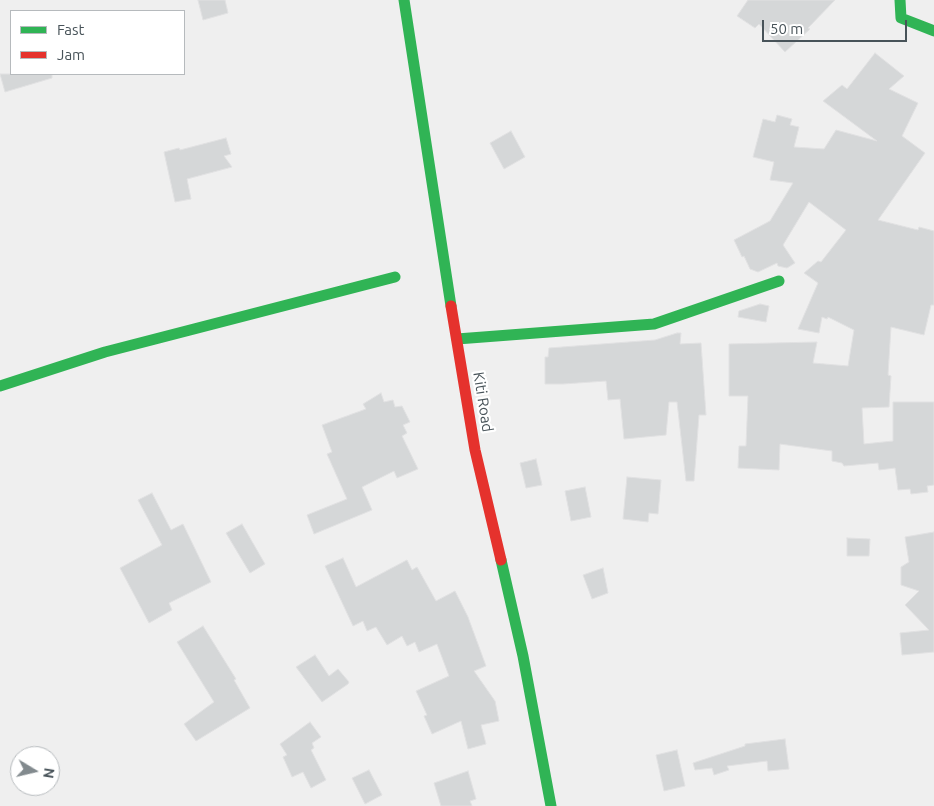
<!DOCTYPE html>
<style>
body{margin:0}
#map{position:relative;width:934px;height:806px;overflow:hidden;background:#efefef;font-family:Ubuntu,sans-serif}
canvas{display:block}
.legend{position:absolute;left:10px;top:10px;width:175px;height:65px;box-sizing:border-box;background:#fff;border:1px solid #b6babd;margin:0;padding:6px 9px;list-style:none;font-size:15px;color:#485359}
.legend li{display:flex;align-items:center;gap:10px;height:25px}
.legend b{width:25px;border:1px solid #b6babd}
.north{position:absolute;left:10px;top:746px;width:50px;height:50px;box-sizing:border-box;background:#fff;border:1px solid #b6babd;border-radius:50%;rotate:99deg;font-size:14px;font-weight:700;line-height:20px;text-align:center;color:#485359}
.north::after{content:'';display:block;margin:auto;width:18px;height:22px;background:#828a8e;clip-path:polygon(50% 0,100% 100%,50% 72%,0 100%)}
.scale{position:absolute;left:762px;top:20px;width:145px;height:22px;box-sizing:border-box;border:2px solid #485359;border-top:0;padding-left:6px;font-size:15px;line-height:18px;white-space:nowrap;color:#485359;-webkit-text-stroke:4px #fff;paint-order:stroke}
</style>
<div id="map">
<canvas width="934" height="806"></canvas>
<ul class="legend">
<li><b style="height:6px;background:#30b455"></b>Fast</li>
<li><b style="height:6px;background:#e5322d"></b>Jam</li>
</ul>
<div class="north">N</div>
<div class="scale">50 m</div>
</div>
<script>
const context = document.querySelector('canvas').getContext('2d');
context.lineJoin = 'round';
function fill(path, color) {
  context.fillStyle = color;
  context.fill(path, 'evenodd');
}
function shape(rows) {
  const path = new Path2D();
  for (const r of rows) {
    path.moveTo(r[0], r[1]);
    for (let i = 2; i < r.length; i += 2) path.lineTo(r[i], r[i + 1]);
  }
  return path;
}
function strokePath(path, color, width, dash) {
  context.strokeStyle = color;
  context.lineWidth = width;
  context.lineCap = dash ? 'butt' : 'round';
  context.setLineDash(dash || []);
  context.stroke(path);
}
function label(font, color, halo, rows, align = 'center') {
  context.font = font + ' Ubuntu,sans-serif';
  context.lineWidth = 4.5;
  context.setLineDash([]);
  context.textBaseline = 'middle';
  context.strokeStyle = halo;
  context.fillStyle = color;
  for (const [text, x, y, turn = 0] of rows) {
    context.save();
    context.translate(x, y);
    context.rotate((+turn || 0) * Math.PI / 180);
    context.textAlign = isNaN(turn) ? turn : align;
    if (halo) context.strokeText(text, 0, 0);
    context.fillText(text, 0, 0);
    context.restore();
  }
}
const building = shape([
 [198,0,225,0,228,13,203,20,198,0],
 [748,0,835,0,808,28,810,29,785,52,759,24,755,28,737,16,748,0],
 [875,53,904,76,889,89,918,103,902,136,925,153,878,220,918,230,919,227,934,231,934,305,931,305,924,335,891,327,888,375,891,376,889,407,862,408,864,444,893,441,893,402,934,402,934,485,927,486,928,492,911,494,910,489,898,490,895,468,879,470,878,463,844,466,842,463,832,461,832,451,780,444,779,470,738,468,739,446,746,446,748,396,729,396,729,344,817,342,813,363,848,366,854,330,828,317,827,319,822,317,819,333,798,329,818,283,804,273,818,261,821,262,846,230,809,202,783,245,795,263,787,268,778,266,777,263,758,272,750,269,744,256,742,257,734,240,770,221,793,183,770,180,774,162,753,157,763,119,775,122,777,115,792,119,790,125,799,127,794,147,824,149,836,130,877,141,823,101,842,85,847,89,875,53],
 [0,74,52,74,52,78,5,92,0,74],
 [511,131,525,157,504,169,490,143,511,131],
 [226,138,231,154,224,156,232,167,187,179,191,199,175,202,164,152,179,148,180,150,226,138],
 [760,304,769,306,766,322,738,317,739,311,760,304],
 [677,333,681,333,680,344,701,343,706,415,699,415,694,481,686,481,677,402,669,402,666,435,624,439,620,399,608,400,606,381,563,384,545,384,545,357,548,357,549,348,655,340,677,333],
 [381,393,384,402,393,400,395,407,402,406,410,422,403,425,407,433,402,436,418,469,397,478,394,471,362,487,372,510,314,534,307,515,347,499,327,454,332,452,322,425,366,409,363,404,381,393],
 [536,459,542,485,526,488,520,463,536,459],
 [627,477,661,480,658,514,649,513,648,522,623,519,627,477],
 [585,487,591,517,571,521,565,491,585,487],
 [152,493,171,530,183,524,211,582,169,603,172,610,149,623,120,568,162,545,138,500,152,493],
 [242,524,265,564,250,573,226,533,242,524],
 [934,532,934,652,902,655,900,633,929,630,905,605,919,591,901,585,901,567,909,562,905,537,934,532],
 [847,538,870,539,869,556,847,556,847,538],
 [343,558,356,587,407,560,412,570,417,567,436,601,455,591,468,617,486,666,474,671,495,701,499,721,481,725,486,744,468,749,461,721,432,734,424,716,427,715,416,691,449,676,437,644,419,652,415,642,407,646,402,636,387,645,376,627,367,631,363,621,353,626,325,566,343,558],
 [603,568,608,593,592,599,583,575,603,568],
 [203,626,236,679,234,680,250,708,196,741,184,724,214,702,177,642,203,626],
 [315,655,329,676,338,669,349,682,348,684,322,702,296,667,315,655],
 [310,722,321,737,312,743,314,748,311,750,326,780,311,788,303,772,292,777,283,757,287,755,280,744,310,722],
 [785,739,789,769,768,771,767,761,727,766,729,770,714,775,712,768,695,770,693,763,745,746,745,744,785,739],
 [677,750,685,786,664,791,656,755,677,750],
 [369,770,382,795,365,804,352,778,369,770],
 [468,771,476,799,470,801,472,806,441,806,434,783,468,771]
]);
fill(building, '#d5d7d8');
strokePath(building, '#e1e1e2', 1);
strokePath(shape([
 [404,0,451,306],
 [900,0,901,18,934,31],
 [457,339,654,324,779,281],
 [0,386,105,352,395,277],
 [501,560,523,656,551,806]
]), '#30b455', 11);
strokePath(shape([
 [451,306,475,450,501,560]
]), '#e5322d', 11);
label('15px', '#485359', '#fff', [
 ["Kiti Road",483,402,81]
]);
</script>
